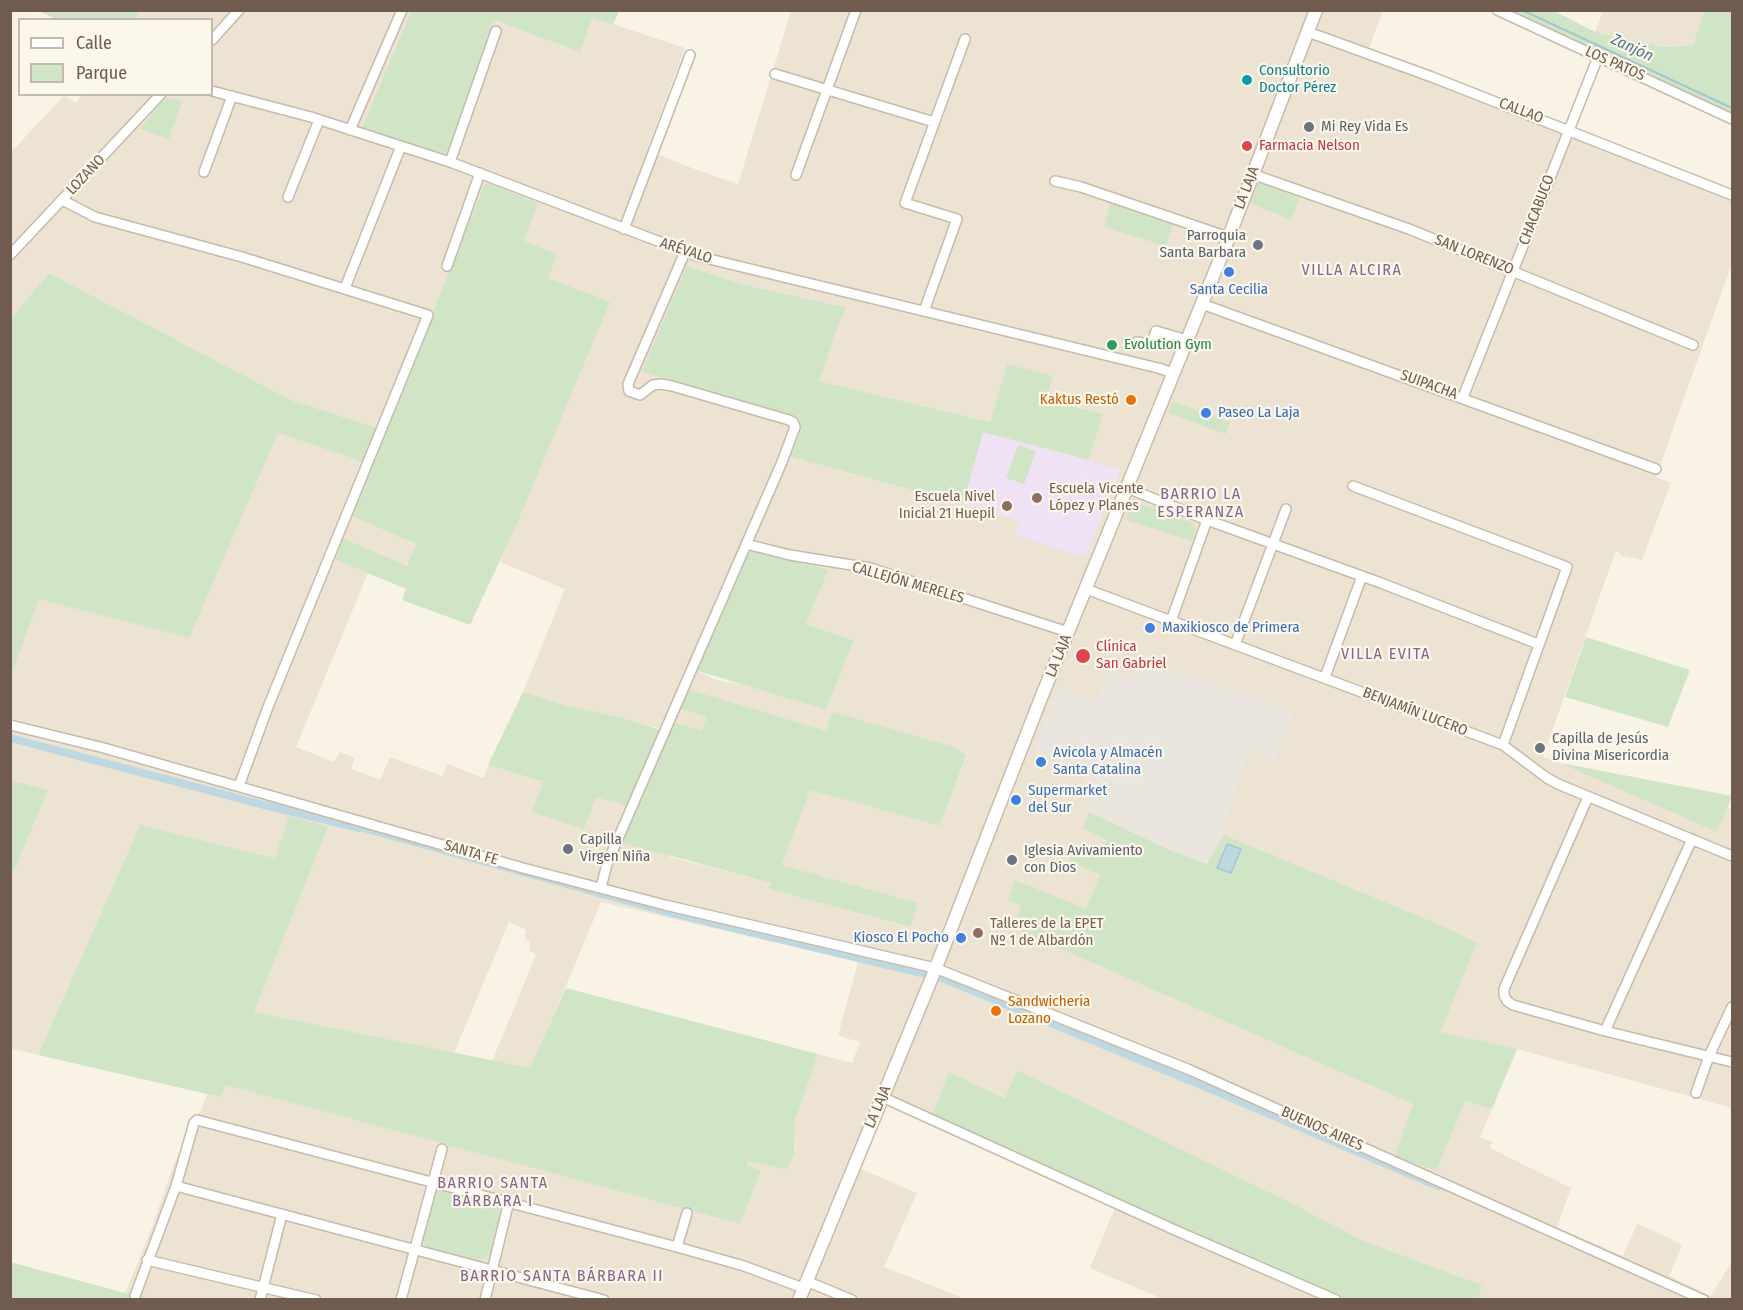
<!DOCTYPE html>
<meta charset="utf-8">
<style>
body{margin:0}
#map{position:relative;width:1743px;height:1310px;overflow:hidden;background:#f9f3e5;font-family:"Fira Sans Condensed",sans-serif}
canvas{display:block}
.frame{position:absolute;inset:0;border:12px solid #6f5c4e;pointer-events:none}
.legend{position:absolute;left:18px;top:18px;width:195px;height:78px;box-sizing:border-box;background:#fcf7eb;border:2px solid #c4b9ac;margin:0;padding:8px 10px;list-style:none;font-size:18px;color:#6f5c4e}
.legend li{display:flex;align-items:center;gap:12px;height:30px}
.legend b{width:30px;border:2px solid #c4b9ac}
</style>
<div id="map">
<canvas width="1743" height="1310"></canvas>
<div class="frame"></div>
<ul class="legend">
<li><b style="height:8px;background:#fff"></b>Calle</li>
<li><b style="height:16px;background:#d0e5c6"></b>Parque</li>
</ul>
</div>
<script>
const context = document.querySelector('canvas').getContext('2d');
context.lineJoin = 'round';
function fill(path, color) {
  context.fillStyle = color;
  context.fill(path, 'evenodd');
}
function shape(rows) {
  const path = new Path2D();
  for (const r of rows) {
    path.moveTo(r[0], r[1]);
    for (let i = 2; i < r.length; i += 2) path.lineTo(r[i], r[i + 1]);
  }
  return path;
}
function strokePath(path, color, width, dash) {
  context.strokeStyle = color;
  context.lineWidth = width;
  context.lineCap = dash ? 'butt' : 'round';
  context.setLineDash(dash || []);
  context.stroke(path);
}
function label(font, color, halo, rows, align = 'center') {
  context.font = font + ' "Fira Sans Condensed",sans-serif';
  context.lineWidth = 4.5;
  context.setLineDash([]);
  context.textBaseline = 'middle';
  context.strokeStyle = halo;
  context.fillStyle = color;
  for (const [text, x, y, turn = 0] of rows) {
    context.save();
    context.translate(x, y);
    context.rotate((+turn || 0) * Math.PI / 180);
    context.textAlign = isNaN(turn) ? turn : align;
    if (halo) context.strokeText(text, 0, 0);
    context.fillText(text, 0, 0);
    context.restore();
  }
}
fill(shape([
 [141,11,411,11,362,128,447,157,494,20,576,50,592,17,685,48,648,147,657,154,697,170,738,184,791,11,1383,11,1367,53,1732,194,1732,263,1656,477,1671,483,1642,560,1622,556,1616,550,1543,757,1560,763,1732,796,1728,807,1732,809,1732,1108,1517,1049,1480,1137,1492,1142,1490,1148,1571,1188,1557,1227,1623,1256,1637,1224,1665,1236,1682,1245,1669,1276,1711,1296,1732,1261,1732,1299,1477,1299,1482,1285,1365,1242,1017,1070,1005,1098,949,1072,932,1114,888,1095,859,1168,917,1193,884,1267,966,1299,155,1300,125,1293,151,1230,173,1167,194,1119,201,1111,207,1094,220,1097,225,1084,740,1224,761,1171,747,1165,748,1159,787,1170,794,1157,795,1121,818,1054,852,1063,860,1042,838,1036,858,962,601,902,531,1069,492,1061,536,955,529,950,530,942,525,938,526,930,509,922,454,1053,253,1012,328,827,275,858,140,825,38,1055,11,1049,11,879,48,790,11,780,10,675,39,598,189,637,277,432,360,461,371,467,351,516,416,544,407,566,341,539,368,573,296,747,334,762,340,752,355,758,351,769,380,780,390,757,442,776,447,764,484,778,488,765,595,799,596,796,635,808,670,857,771,883,770,889,909,927,918,903,782,865,810,789,940,826,968,753,832,712,826,731,707,717,701,730,673,722,666,730,565,705,523,692,565,589,500,562,609,302,385,431,291,400,49,273,11,318,11,152,65,95,76,103,82,95,212,94,212,20,133,19],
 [687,266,746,285,847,309,839,323,818,381,990,422,1007,364,1046,399,1103,414,1089,460,982,431,963,504,788,456,799,422,763,410,686,267],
 [747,547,827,570,806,624,854,640,826,710,745,685,717,680,695,670],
 [1603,11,1704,11,1693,45,1665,47,1595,32],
 [1118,1200,1349,1299,1163,1299,1090,1268]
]), '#ede3d3');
fill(shape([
 [1139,657,1293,712,1275,760,1250,751,1219,839,1207,864,1169,850,1085,810,1097,782,1034,749,1058,688,1097,700,1106,669,1131,678]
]), '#eae5df');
fill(shape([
 [982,431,1121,469,1085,557,1016,536,1020,521,963,504]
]), '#f0e2f5');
fill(shape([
 [39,11,141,11,133,20,55,19],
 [411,11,619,11,613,25,592,18,580,52,494,20,448,156,362,128],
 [1510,11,1554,11,1595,32,1665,47,1693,45,1704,11,1732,11,1732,114],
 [168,98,182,101,169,139,140,129,160,104],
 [1258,182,1300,198,1291,220,1250,203],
 [488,183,538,203,524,241,557,254,548,278,610,302,515,528,470,625,402,600,406,589,336,560,342,538,407,566,416,544,351,516,370,467,360,461,278,433,189,638,39,599,11,675,11,318,49,273,291,400,385,431,484,186],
 [1111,202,1174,221,1166,246,1104,227],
 [687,266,746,285,847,308,839,323,819,381,990,422,1007,364,1053,376,1046,399,1103,414,1089,460,983,432,963,504,788,456,798,430,799,422,642,371],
 [1173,402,1230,422,1226,434,1168,413],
 [1018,445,1036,451,1024,484,1006,478],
 [1138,503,1194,524,1195,531,1192,541,1126,520,1132,504],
 [747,547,828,570,806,624,854,640,826,710,695,670],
 [1586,637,1690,670,1668,727,1565,697],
 [687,689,826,731,832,712,953,747,967,754,940,826,810,790,782,865,918,903,910,927,769,889,771,883,619,842,634,808,596,797,584,829,532,812,543,782,488,765,523,692,565,705,622,718,668,732,673,722,701,730,707,717,679,708],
 [1560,763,1732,796,1732,797,1717,832],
 [11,780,48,790,11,879,10,780],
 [1089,812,1169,850,1207,864,1224,835,1447,928,1477,943,1440,1032,1517,1049,1492,1109,1465,1101,1436,1171,1395,1156,1413,1104,1014,928,1021,906,1008,900,1015,880,1086,909,1100,875,1069,861,1078,845,1099,855,1107,840,1083,828],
 [289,816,328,827,254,1012,530,1068,566,988,818,1054,795,1121,794,1156,787,1170,748,1160,747,1165,761,1171,740,1224,226,1085,220,1097,38,1055,140,825,275,858],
 [1017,1070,1293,1204,1361,1240,1482,1285,1478,1299,1346,1299,1285,1275,932,1114,949,1072,1005,1098],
 [442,1189,497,1203,500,1207,501,1214,491,1253,481,1261,429,1248,425,1246,422,1241,432,1193],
 [10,1262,125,1293,155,1299,11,1299]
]), '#d0e5c6');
const water = shape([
 [1227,844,1241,849,1231,873,1217,868,1227,844]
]);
fill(water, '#bdd8e0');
strokePath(water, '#a4c6d1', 1.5);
strokePath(shape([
 [1522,10,1732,108]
]), '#a4c6d1', 2);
strokePath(shape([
 [10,738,264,805,360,828],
 [367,829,668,912,942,978,1218,1092,1438,1186]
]), '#bdd8e0', 8);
const street = shape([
 [1497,10,1732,119],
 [1308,32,1432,77,1732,195],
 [212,40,239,10],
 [775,74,934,122],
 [212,91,311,117,450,162,697,256,1158,368,1173,373],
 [350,130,402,10],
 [450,162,496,31],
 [204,172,232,96],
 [1252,174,1409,229,1693,345],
 [796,175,856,10],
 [1055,181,1081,187,1228,237],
 [288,197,319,120],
 [62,200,95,217,242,257,428,315,268,707,239,786],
 [624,229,690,55],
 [10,255,161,94],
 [447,266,480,173],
 [345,288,401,146],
 [1202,304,1656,469],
 [924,311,957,219,905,203,965,39],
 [1137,342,1149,344,1153,340,1156,331,1187,340],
 [1463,397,1598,57],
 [1353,486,1567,567,1503,745],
 [1127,488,1207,520,1381,583,1538,644],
 [746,544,790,555,870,568,1068,632],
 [1086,589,1503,745,1547,778,1558,784,1732,856],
 [1171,621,1207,520],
 [1235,645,1286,509],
 [1325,677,1362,576],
 [10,725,104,748,523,868,665,905,935,968,1190,1070,1704,1300],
 [1588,797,1504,989,1504,995,1507,1001,1513,1005,1605,1031,1732,1062],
 [601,887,607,864,782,462,795,427,793,422,789,420,672,386,661,384,653,385,640,395,629,391,628,384,685,252],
 [1605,1031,1692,839],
 [1696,1093,1709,1056,1732,1007],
 [882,1097,1177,1231,1336,1300],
 [176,1186,604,1300],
 [677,1247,687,1213],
 [147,1260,316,1300],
 [806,1281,852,1300],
 [135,1296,176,1186,194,1123,197,1120,677,1247,744,1266,803,1288],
 [260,1300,282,1214],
 [401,1300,442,1149],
 [485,1300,509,1201]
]);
const secondary = shape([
 [799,1300,933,975,1041,698,1225,247,1316,10]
]);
strokePath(street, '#c7baab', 12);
strokePath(secondary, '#c9baa9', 15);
strokePath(street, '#fff', 9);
strokePath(secondary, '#fff', 12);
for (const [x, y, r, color] of [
 [1247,80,6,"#0f9aa8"],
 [1309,127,6,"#6b7280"],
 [1247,146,6,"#e0444e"],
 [1258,245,6,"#6b7280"],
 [1229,272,6,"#3f7fe0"],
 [1112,345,6,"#2e9e5b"],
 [1131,400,6,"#e8710a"],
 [1206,413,6,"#3f7fe0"],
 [1037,498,6,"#8d6e63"],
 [1007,506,6,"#8d6e63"],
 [1150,628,6,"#3f7fe0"],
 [1083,656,8,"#e0444e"],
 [1540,748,6,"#6b7280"],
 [1041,762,6,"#3f7fe0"],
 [1016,800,6,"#3f7fe0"],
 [568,849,6,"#6b7280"],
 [1012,860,6,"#6b7280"],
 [978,933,6,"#8d6e63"],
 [961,938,6,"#3f7fe0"],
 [996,1011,6,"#e8710a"]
]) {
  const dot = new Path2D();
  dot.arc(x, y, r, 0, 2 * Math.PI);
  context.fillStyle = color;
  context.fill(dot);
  strokePath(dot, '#fcf7eb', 2);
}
label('15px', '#6f5c4e', '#fcf7eb', [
 ["LOS PATOS",1615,64,24],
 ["CALLAO",1521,111,21],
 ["LOZANO",86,175,-47],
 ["LA LAJA",1247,188,-69],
 ["CHACABUCO",1537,210,-69],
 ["ARÉVALO",686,251,18],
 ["SAN LORENZO",1474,255,22],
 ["SUIPACHA",1429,385,20],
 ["CALLEJÓN MERELES",908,583,16],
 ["LA LAJA",1059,656,-68],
 ["BENJAMÍN LUCERO",1415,712,21],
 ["SANTA FE",471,853,16],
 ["LA LAJA",878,1107,-67],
 ["BUENOS AIRES",1322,1129,24]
]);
label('15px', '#0d838f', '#fcf7eb', [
 ["Consultorio",1259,71],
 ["Doctor Pérez",1259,88]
], 'left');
label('15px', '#5b616d', '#fcf7eb', [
 ["Mi Rey Vida Es",1321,127],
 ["Parroquia",1246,236,"right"],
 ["Santa Barbara",1246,253,"right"],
 ["Capilla de Jesús",1552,739],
 ["Divina Misericordia",1552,756],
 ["Capilla",580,840],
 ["Virgen Niña",580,857],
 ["Iglesia Avivamiento",1024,851],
 ["con Dios",1024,868]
], 'left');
label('15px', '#be3a42', '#fcf7eb', [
 ["Farmacia Nelson",1259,146],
 ["Clínica",1096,647],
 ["San Gabriel",1096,664]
], 'left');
label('15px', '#366cbe', '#fcf7eb', [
 ["Santa Cecilia",1229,290,"center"],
 ["Paseo La Laja",1218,413],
 ["Maxikiosco de Primera",1162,628],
 ["Avicola y Almacén",1053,753],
 ["Santa Catalina",1053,770],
 ["Supermarket",1028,791],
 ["del Sur",1028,808],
 ["Kiosco El Pocho",949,938,"right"]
], 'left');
label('15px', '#27864d', '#fcf7eb', [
 ["Evolution Gym",1124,345]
], 'left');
label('15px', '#c56008', '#fcf7eb', [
 ["Kaktus Restó",1119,400],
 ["Sandwichería",1008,1002,"left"],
 ["Lozano",1008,1019,"left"]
], 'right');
label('15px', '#785e54', '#fcf7eb', [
 ["Escuela Vicente",1049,489],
 ["López y Planes",1049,506],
 ["Escuela Nivel",995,497,"right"],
 ["Inicial 21 Huepil",995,514,"right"],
 ["Talleres de la EPET",990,924],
 ["Nº 1 de Albardón",990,941]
], 'left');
label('italic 16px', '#4e7886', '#fcf7eb', [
 ["Zanjón",1632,48,25]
]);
context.letterSpacing = '1.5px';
label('16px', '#82668b', '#fcf7eb', [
 ["VILLA ALCIRA",1352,271],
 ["BARRIO LA",1201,495],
 ["ESPERANZA",1201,513],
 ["VILLA EVITA",1386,655],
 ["BARRIO SANTA",493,1184],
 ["BÁRBARA I",493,1202],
 ["BARRIO SANTA BÁRBARA II",562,1277]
]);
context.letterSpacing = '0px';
</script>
